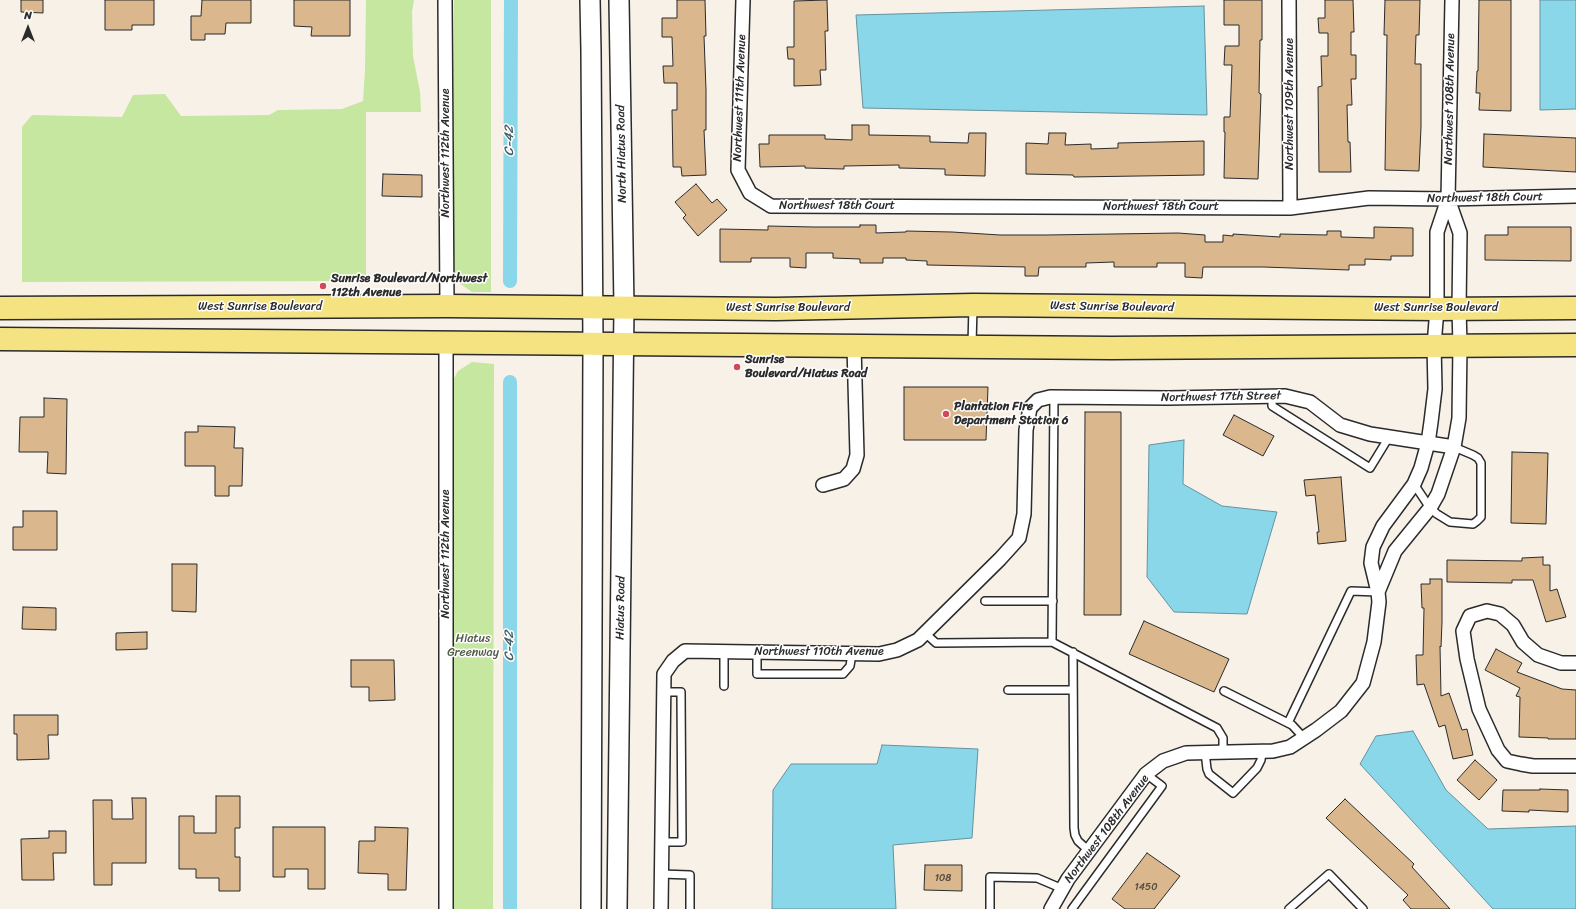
<!DOCTYPE html>
<style>
body{margin:0}
#map{position:relative;width:1576px;height:909px;overflow:hidden;background:#f8f1e8;font-family:Sriracha,sans-serif}
canvas{display:block}
.north{position:absolute;left:8px;top:8px;width:40px;height:40px;-webkit-text-stroke:3px #fff;paint-order:stroke;rotate:0deg;font-size:11px;font-weight:700;line-height:16px;text-align:center;color:#2b2b2b}
.north::after{content:'';display:block;margin:auto;width:14px;height:18px;background:#2b2b2b;clip-path:polygon(50% 0,100% 100%,50% 72%,0 100%)}
</style>
<div id="map">
<canvas width="1576" height="909"></canvas>
<div class="north">N</div>
</div>
<script>
const context = document.querySelector('canvas').getContext('2d');
context.lineJoin = 'round';
function fill(path, color) {
  context.fillStyle = color;
  context.fill(path, 'evenodd');
}
function shape(rows) {
  const path = new Path2D();
  for (const r of rows) {
    path.moveTo(r[0], r[1]);
    for (let i = 2; i < r.length; i += 2) path.lineTo(r[i], r[i + 1]);
  }
  return path;
}
function strokePath(path, color, width, dash) {
  context.strokeStyle = color;
  context.lineWidth = width;
  context.lineCap = dash ? 'butt' : 'round';
  context.setLineDash(dash || []);
  context.stroke(path);
}
function label(font, color, halo, rows, align = 'center') {
  context.font = font + ' Sriracha,sans-serif';
  context.lineWidth = 3;
  context.setLineDash([]);
  context.textBaseline = 'middle';
  context.strokeStyle = halo;
  context.fillStyle = color;
  for (const [text, x, y, turn = 0] of rows) {
    context.save();
    context.translate(x, y);
    context.rotate((+turn || 0) * Math.PI / 180);
    context.textAlign = isNaN(turn) ? turn : align;
    if (halo) context.strokeText(text, 0, 0);
    context.fillText(text, 0, 0);
    context.restore();
  }
}
fill(shape([
 [366,0,414,0,412,12,413,56,420,92,421,112,366,112,366,281,22,282,22,127,32,115,122,117,133,95,165,94,181,116,269,115,278,110,342,109,363,101,365,70],
 [454,0,491,0,491,292,472,292,459,283,452,274],
 [472,362,494,364,493,909,452,909,452,382,458,371]
]), '#c5e7a0');
const water = shape([
 [1540,0,1576,0,1576,109,1540,110,1540,0],
 [1204,6,1207,115,863,108,856,15,1204,6],
 [1184,440,1183,484,1222,506,1277,512,1247,614,1174,612,1147,577,1149,445,1184,440],
 [1413,731,1446,790,1488,829,1576,826,1576,909,1493,909,1360,764,1376,736,1413,731],
 [882,745,978,749,972,838,893,845,896,909,772,909,773,790,791,764,877,764,882,745]
]);
fill(water, '#8ad7ea');
strokePath(water, '#64929e', 1);
strokePath(shape([
 [510,281,511,0],
 [510,382,510,909]
]), '#8ad7ea', 14);
const building = shape([
 [21,0,43,0,43,13,21,12,21,0],
 [105,0,154,0,154,25,132,25,132,30,105,30,105,0],
 [202,0,251,0,251,23,226,23,225,34,205,34,205,40,191,40,191,16,201,16,202,0],
 [294,0,350,0,350,36,311,36,312,27,294,26,294,0],
 [677,0,705,0,706,36,704,36,706,90,706,130,704,130,706,175,682,176,681,167,673,167,672,110,677,110,677,83,664,83,663,66,673,66,672,37,662,37,662,18,677,18,677,0],
 [827,0,828,31,825,31,826,70,820,70,821,85,794,86,794,59,788,59,787,47,794,47,794,1,827,0],
 [1224,0,1262,0,1262,40,1260,40,1259,93,1261,94,1258,179,1224,178,1225,132,1224,132,1224,117,1230,117,1232,65,1224,65,1225,46,1239,46,1239,25,1224,25,1224,0],
 [1325,0,1353,0,1354,32,1351,32,1351,55,1356,55,1356,79,1351,79,1352,105,1347,105,1348,142,1350,142,1351,172,1319,172,1318,87,1322,86,1321,56,1328,56,1328,33,1319,33,1318,18,1325,18,1325,0],
 [1385,0,1420,0,1419,35,1416,35,1415,64,1421,64,1421,127,1419,171,1385,170,1387,35,1384,35,1385,0],
 [1479,0,1511,0,1511,111,1479,110,1480,93,1476,93,1477,71,1478,71,1479,0],
 [852,125,869,125,869,135,930,136,930,142,968,143,969,133,986,133,985,176,945,175,945,169,899,168,899,165,844,166,844,169,805,168,805,166,760,167,759,144,769,144,769,135,825,135,825,139,852,140,852,125],
 [1049,133,1066,133,1065,145,1091,144,1091,149,1118,148,1118,143,1204,141,1204,175,1074,177,1073,175,1026,174,1026,143,1048,144,1049,133],
 [1484,134,1576,138,1576,172,1483,167,1484,134],
 [383,174,422,175,422,197,382,196,383,174],
 [696,184,712,203,717,199,727,210,698,236,683,218,686,215,675,202,696,184],
 [860,225,876,225,876,233,906,232,906,231,952,232,1000,235,1046,235,1178,233,1205,235,1205,242,1223,242,1223,235,1233,236,1233,234,1280,237,1280,234,1327,235,1327,231,1341,231,1341,237,1374,238,1374,227,1413,228,1413,256,1391,256,1391,260,1365,259,1365,265,1349,265,1349,270,1263,267,1203,267,1202,278,1185,277,1185,263,1157,263,1157,267,1114,267,1114,262,1086,263,1086,267,1039,267,1038,276,1025,276,1025,267,927,265,927,261,906,260,906,258,883,258,883,263,860,263,860,259,833,258,833,253,806,253,806,268,790,267,790,258,751,258,751,262,720,262,720,229,768,230,768,226,814,227,860,227,860,225],
 [1508,227,1571,227,1571,261,1485,260,1485,235,1508,235,1508,227],
 [904,387,988,387,986,440,904,440,904,387],
 [44,398,67,399,66,474,47,473,48,452,19,452,20,417,44,417,44,398],
 [1085,412,1121,412,1121,615,1084,615,1085,412],
 [1234,415,1274,436,1263,456,1223,435,1234,415],
 [198,426,235,427,234,448,243,448,242,486,229,486,229,496,215,496,215,466,185,466,185,432,198,432,198,426],
 [1512,452,1548,453,1546,524,1511,523,1512,452],
 [1341,477,1346,541,1318,544,1317,532,1319,532,1315,495,1306,496,1304,480,1341,477],
 [23,511,57,511,57,550,13,550,13,527,23,527,23,511],
 [1543,557,1543,565,1550,565,1550,591,1557,589,1566,617,1546,622,1533,580,1512,580,1512,583,1447,582,1447,560,1522,561,1522,558,1543,557],
 [172,564,197,564,196,612,172,611,172,564],
 [1430,579,1442,579,1442,622,1441,647,1440,646,1441,696,1449,693,1462,730,1467,729,1473,755,1453,759,1445,725,1439,727,1424,684,1417,685,1416,655,1423,655,1424,608,1422,608,1421,584,1430,584,1430,579],
 [23,607,56,608,56,630,22,629,23,607],
 [1144,621,1229,659,1214,692,1129,654,1144,621],
 [147,632,147,649,116,650,116,633,147,632],
 [1496,649,1522,663,1517,672,1562,689,1576,690,1576,739,1548,739,1548,738,1519,737,1520,697,1516,696,1520,688,1485,670,1496,649],
 [351,660,394,660,395,700,369,701,369,687,351,687,351,660],
 [14,715,58,715,58,735,48,735,49,759,17,760,17,734,14,734,14,715],
 [1475,760,1497,780,1479,800,1457,780,1475,760],
 [1540,789,1568,790,1568,812,1529,810,1529,812,1502,811,1503,790,1540,790,1540,789],
 [216,796,240,796,240,828,235,828,235,857,240,857,240,891,219,891,219,878,196,878,196,869,179,869,179,816,194,816,194,833,216,833,216,796],
 [132,798,146,798,146,863,112,863,112,885,94,885,93,800,112,800,112,819,133,819,132,798],
 [1345,799,1414,864,1412,867,1450,909,1411,909,1403,900,1408,895,1326,818,1345,799],
 [273,827,325,827,325,889,308,889,308,869,285,869,285,877,273,877,273,827],
 [375,827,408,828,406,890,388,890,388,874,358,873,359,841,375,841,375,827],
 [49,831,66,831,66,853,53,853,54,880,22,880,21,839,49,838,49,831],
 [1147,853,1180,876,1154,909,1125,909,1112,899,1147,853],
 [925,865,962,865,962,891,924,890,925,865]
]);
fill(building, '#dab78c');
strokePath(building, '#2b2b2b', 1);
const lane = shape([
 [972,344,973,307],
 [1272,396,1272,406,1370,468,1389,437],
 [1414,484,1430,508,1437,514,1450,522,1473,524,1477,521,1481,517,1481,463,1478,458,1473,455,1454,447],
 [985,601,1053,601],
 [925,633,936,643,1052,642,1054,397],
 [1052,642,1217,728,1223,738,1223,752],
 [724,651,724,686],
 [757,652,757,674,843,674,850,666,852,654],
 [1073,652,1074,828,1075,835,1078,841,1089,851],
 [1008,690,1073,690],
 [1224,691,1292,725,1304,738],
 [1288,723,1351,591,1378,592],
 [1205,752,1207,769,1209,774,1233,793,1257,768,1261,760,1262,751],
 [662,842,682,842,681,692,664,692],
 [661,874,690,875,690,909],
 [990,909,990,877,1037,878,1063,889],
 [1072,909,1162,786,1146,774],
 [1289,909,1329,874,1363,909]
]);
const street = shape([
 [445,0,447,306],
 [743,0,738,170,750,193,771,206,1290,208,1369,198,1448,199,1576,196],
 [1289,0,1290,208],
 [446,342,446,909],
 [823,485,844,479,853,469,857,455,854,346],
 [1378,592,1395,551,1430,508,1438,494,1454,447,1459,418,1460,345,1459,309,1460,233,1448,199],
 [1576,663,1561,663,1538,655,1523,642,1513,625,1500,614,1487,611,1470,616,1463,631,1467,659,1479,709,1498,750,1507,761,1521,764,1533,766,1576,766],
 [661,909,664,674,673,661,685,651,879,654,897,650,918,640,1000,559,1019,538,1024,514,1026,430,1030,408,1038,400,1050,397,1168,398,1285,396,1310,402,1340,425,1370,434,1454,447],
 [1051,909,1068,879,1146,774,1163,761,1186,753,1273,751,1290,747,1316,730,1341,711,1363,683,1374,642,1379,602,1378,592,1371,563,1373,547,1383,526,1414,484,1421,468,1428,443,1431,422,1435,389,1434,345,1437,309,1437,232,1448,199,1452,0]
]);
const secondary = shape([
 [590,0,591,51,593,344,591,909],
 [617,909,624,307,619,0]
]);
const highway = shape([
 [0,308,447,306,776,309,973,305,1437,309,1576,308],
 [0,339,1111,348,1576,345]
]);
strokePath(lane, '#2b2b2b', 10);
strokePath(street, '#2b2b2b', 16);
strokePath(secondary, '#2b2b2b', 22);
strokePath(highway, '#2b2b2b', 25);
strokePath(lane, '#fff', 7);
strokePath(street, '#fff', 13);
strokePath(secondary, '#fff', 19);
strokePath(highway, '#f5e382', 22);
for (const [x, y, r, color] of [
 [323,286,4,"#d1495b"],
 [737,367,4,"#d1495b"],
 [946,414,4,"#d1495b"]
]) {
  const dot = new Path2D();
  dot.arc(x, y, r, 0, 2 * Math.PI);
  context.fillStyle = color;
  context.fill(dot);
  strokePath(dot, '#fff', 1.5);
}
label('10px', '#574e43', null, [
 ["108",943,878],
 ["1450",1146,887]
]);
label('12px', '#2b2b2b', '#fff', [
 ["Northwest 111th Avenue",740,98,-88],
 ["Northwest 108th Avenue",1450,99,-89],
 ["Northwest 109th Avenue",1290,104,-90],
 ["Northwest 112th Avenue",446,153,-90],
 ["North Hiatus Road",622,154,-91],
 ["Northwest 18th Court",1485,198,-1],
 ["Northwest 18th Court",837,206],
 ["Northwest 18th Court",1161,207],
 ["West Sunrise Boulevard",260,307],
 ["West Sunrise Boulevard",1112,307,1],
 ["West Sunrise Boulevard",788,308],
 ["West Sunrise Boulevard",1436,308],
 ["Northwest 17th Street",1221,397,-1],
 ["Northwest 112th Avenue",446,554,-90],
 ["Hiatus Road",621,608,-89],
 ["Northwest 110th Avenue",819,652],
 ["Northwest 108th Avenue",1107,829,-53]
]);
label('bold 12px', '#2b2b2b', '#fff', [
 ["Sunrise Boulevard/Northwest",331,279],
 ["112th Avenue",331,293],
 ["Sunrise",745,360],
 ["Boulevard/Hiatus Road",745,374],
 ["Plantation Fire",954,407],
 ["Department Station 6",954,421]
], 'left');
label('12px', '#525a48', '#fff', [
 ["Hiatus",473,639],
 ["Greenway",473,653]
]);
label('italic 13px', '#485f64', '#fff', [
 ["C-42",510,141,-90],
 ["C-42",510,646,-90]
]);
</script>
